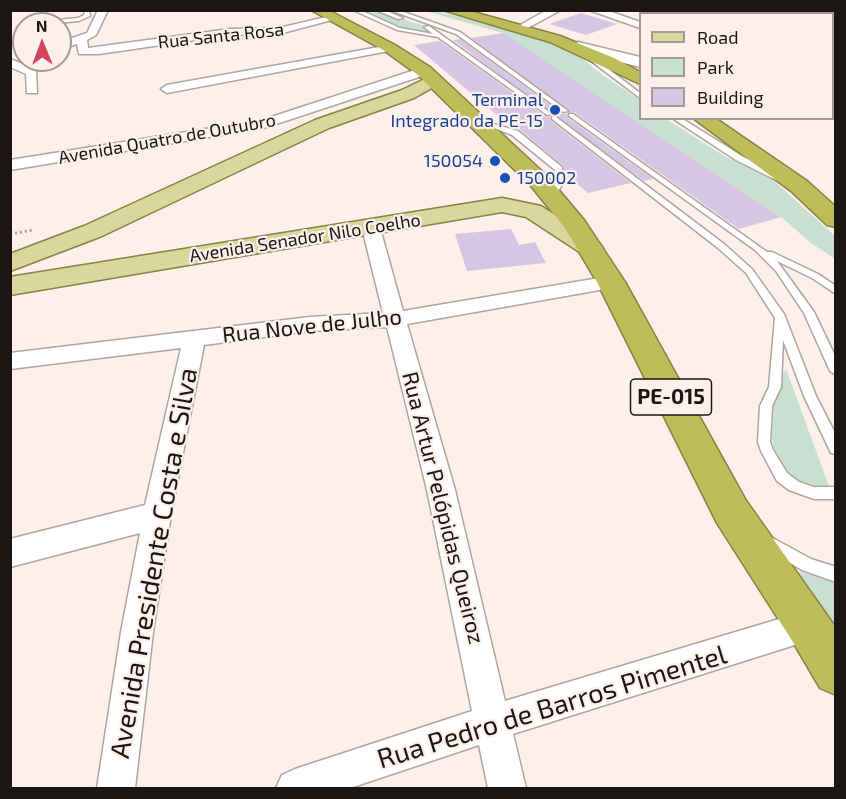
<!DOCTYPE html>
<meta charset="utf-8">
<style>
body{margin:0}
#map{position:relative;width:846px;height:799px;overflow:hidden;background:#fdf0eb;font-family:"Exo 2",sans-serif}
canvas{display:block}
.frame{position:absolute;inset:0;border:12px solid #1a1614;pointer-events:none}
.legend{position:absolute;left:639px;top:12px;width:195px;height:108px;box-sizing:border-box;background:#fdf0eb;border:2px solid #a29995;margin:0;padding:8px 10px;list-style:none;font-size:18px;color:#1a1614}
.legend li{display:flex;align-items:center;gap:12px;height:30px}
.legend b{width:30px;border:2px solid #a29995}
.north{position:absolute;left:12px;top:12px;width:60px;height:60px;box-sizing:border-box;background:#fdf0eb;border:2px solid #a29995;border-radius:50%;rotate:359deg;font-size:16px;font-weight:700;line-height:24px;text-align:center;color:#1a1614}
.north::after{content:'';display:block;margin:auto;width:21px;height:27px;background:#d4445b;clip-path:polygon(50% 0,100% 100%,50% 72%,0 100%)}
</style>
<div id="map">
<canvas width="846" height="799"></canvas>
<div class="frame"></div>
<ul class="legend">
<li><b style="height:8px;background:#d9d79c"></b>Road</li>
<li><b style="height:16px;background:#c7e0d2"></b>Park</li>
<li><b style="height:16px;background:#d6c5e3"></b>Building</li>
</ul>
<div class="north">N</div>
</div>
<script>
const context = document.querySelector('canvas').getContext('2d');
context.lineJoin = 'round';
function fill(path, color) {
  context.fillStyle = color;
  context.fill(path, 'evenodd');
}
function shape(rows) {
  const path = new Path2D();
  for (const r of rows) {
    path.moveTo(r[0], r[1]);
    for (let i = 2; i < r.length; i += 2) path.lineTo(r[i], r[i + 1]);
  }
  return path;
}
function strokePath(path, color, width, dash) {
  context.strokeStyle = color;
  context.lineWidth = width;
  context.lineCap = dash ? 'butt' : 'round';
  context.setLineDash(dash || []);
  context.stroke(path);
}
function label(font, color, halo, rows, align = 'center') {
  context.font = font + ' "Exo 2",sans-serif';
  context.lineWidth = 4.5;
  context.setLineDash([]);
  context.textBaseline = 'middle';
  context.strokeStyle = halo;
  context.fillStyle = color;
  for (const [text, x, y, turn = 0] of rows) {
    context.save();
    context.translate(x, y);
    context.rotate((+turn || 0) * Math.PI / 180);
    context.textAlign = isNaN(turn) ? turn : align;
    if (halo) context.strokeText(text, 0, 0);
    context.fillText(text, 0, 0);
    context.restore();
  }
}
fill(shape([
 [355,11,378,11,431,28,444,37,399,29],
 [425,11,435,11,515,30,577,54,601,74,640,100,640,118,666,119,726,157,772,179,835,236,835,259,811,243,781,217,503,33],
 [786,369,830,489,797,480,785,469,774,449,766,406],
 [794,571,835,580,835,672]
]), '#c7e0d2');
fill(shape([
 [581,13,617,24,586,35,549,24],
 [503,33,514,40,781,217,739,229,574,112,570,112,471,38],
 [460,39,562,114,567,114,568,118,653,179,644,181,453,40],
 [440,41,546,117,550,117,551,121,631,183,588,193,565,173,563,165,519,129,510,126,414,45],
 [511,229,519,245,535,242,546,263,467,271,455,234]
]), '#d6c5e3');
const lane = shape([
 [42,10,47,10,44,20,47,21,78,18,84,15,85,10,89,10,90,16,79,21,44,24,38,21,42,10],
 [353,10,360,10,400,28,433,34,424,27,429,26,552,114,547,115,438,37,397,30,353,10],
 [376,10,384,10,403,18,398,19,376,10],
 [390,10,398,10,460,32,568,111,563,112,456,34,390,10],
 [582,52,586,52,640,93,640,98,582,54,582,52],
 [569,114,573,114,767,252,772,252,818,274,836,286,836,294,812,278,777,261,814,312,836,358,836,375,830,371,804,313,776,271,755,250,569,116,569,114],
 [552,117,556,117,724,244,752,269,784,314,816,396,836,435,836,454,831,453,804,396,783,340,781,387,772,406,770,442,773,450,787,473,799,482,814,487,836,487,836,499,814,499,789,490,777,481,761,451,758,442,760,406,769,387,775,318,746,273,718,248,552,119,552,117],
 [672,118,681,118,742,156,785,179,778,181,736,160,672,118],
 [476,119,518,131,562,167,563,182,555,198,548,196,555,182,555,170,512,135,476,121,476,119],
 [769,536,811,559,836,567,836,582,802,570,764,548,762,543,764,538,769,536]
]);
const street = shape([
 [98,10,108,10,96,35,87,40,88,48,230,29,279,28,334,15,339,18,279,34,230,35,99,54,79,54,77,44,60,49,60,42,87,33,98,10],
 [547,10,561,10,524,30,515,28,547,10],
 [589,10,606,10,640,22,640,28,589,10],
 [682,10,697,10,702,14,687,14,682,10],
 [770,10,786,10,791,14,775,14,770,10],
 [832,24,836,24,836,30,832,30,832,24],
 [390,45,396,48,394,50,167,93,161,89,167,85,390,45],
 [832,50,836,50,836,57,832,57,832,50],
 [10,59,36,69,37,93,27,93,26,74,10,67,10,59],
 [424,67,430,71,428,74,264,128,10,170,10,160,262,120,424,67],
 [371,223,380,228,403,311,611,276,618,278,621,282,618,286,611,288,407,324,455,490,505,701,809,610,820,615,825,626,820,637,513,734,526,788,488,788,479,745,350,788,276,788,282,775,295,769,472,711,427,490,387,327,310,331,204,345,171,515,153,632,135,788,97,788,121,632,140,533,10,567,10,539,145,505,181,348,10,369,10,353,310,317,383,313,362,228,371,223]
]);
const secondary = shape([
 [578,42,640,57,640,67,573,50,570,47,578,42],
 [836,66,836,76,832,77,832,67,836,66],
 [832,100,836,100,836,111,832,111,832,100]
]);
const primary = shape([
 [433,75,439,76,442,80,439,84,414,98,329,128,102,236,10,271,10,254,84,226,315,120,402,90,433,75],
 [502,198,541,206,599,243,603,248,599,253,590,256,581,253,526,217,502,212,10,295,10,277,502,198]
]);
const highway = shape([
 [311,10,328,10,395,45,430,67,547,176,584,220,625,282,745,499,836,628,836,695,820,688,793,642,717,523,597,282,565,228,531,186,418,75,385,51,311,10],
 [443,10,466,10,560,36,614,58,640,72,640,84,550,42,443,10],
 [693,118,715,118,807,181,836,207,836,227,827,225,791,191,693,118]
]);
strokePath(lane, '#b0a4a0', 3);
strokePath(street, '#b0a4a0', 3);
strokePath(secondary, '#b0a4a0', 3);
strokePath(primary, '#858242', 3);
strokePath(highway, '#858242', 3);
strokePath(shape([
 [10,234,33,230]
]), '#aca39f', 3, [2, 3]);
fill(lane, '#fff');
fill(street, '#fff');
fill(secondary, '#fff');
fill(primary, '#d9d79c');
fill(highway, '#bfbc5a');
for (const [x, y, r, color] of [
 [555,110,6,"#1a4fb4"],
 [495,161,6,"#1a4fb4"],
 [505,178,6,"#1a4fb4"]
]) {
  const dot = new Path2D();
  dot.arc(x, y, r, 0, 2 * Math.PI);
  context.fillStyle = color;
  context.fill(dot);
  strokePath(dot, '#fdf0eb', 2);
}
label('18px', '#1a1614', '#fdf0eb', [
 ["Rua Santa Rosa",221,36,-6],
 ["Avenida Quatro de Outubro",167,139,-10],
 ["Avenida Senador Nilo Coelho",305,238,-9]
]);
label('18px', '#164399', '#fdf0eb', [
 ["Terminal",543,100],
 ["Integrado da PE-15",543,121],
 ["150054",483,161],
 ["150002",517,178,"left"]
], 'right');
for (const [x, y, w] of [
 [671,397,81]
]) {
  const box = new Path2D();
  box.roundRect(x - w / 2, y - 18, w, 36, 4.5);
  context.fillStyle = '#fdf0eb';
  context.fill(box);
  strokePath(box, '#1a1614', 1.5);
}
label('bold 21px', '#1a1614', null, [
 ["PE-015",671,397]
]);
label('22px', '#1a1614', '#fdf0eb', [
 ["Rua Nove de Julho",312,326,-6],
 ["Rua Artur Pelópidas Queiroz",443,508,76]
]);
label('27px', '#1a1614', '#fdf0eb', [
 ["Avenida Presidente Costa e Silva",154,563,-80],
 ["Rua Pedro de Barros Pimentel",552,707,-17]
]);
</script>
